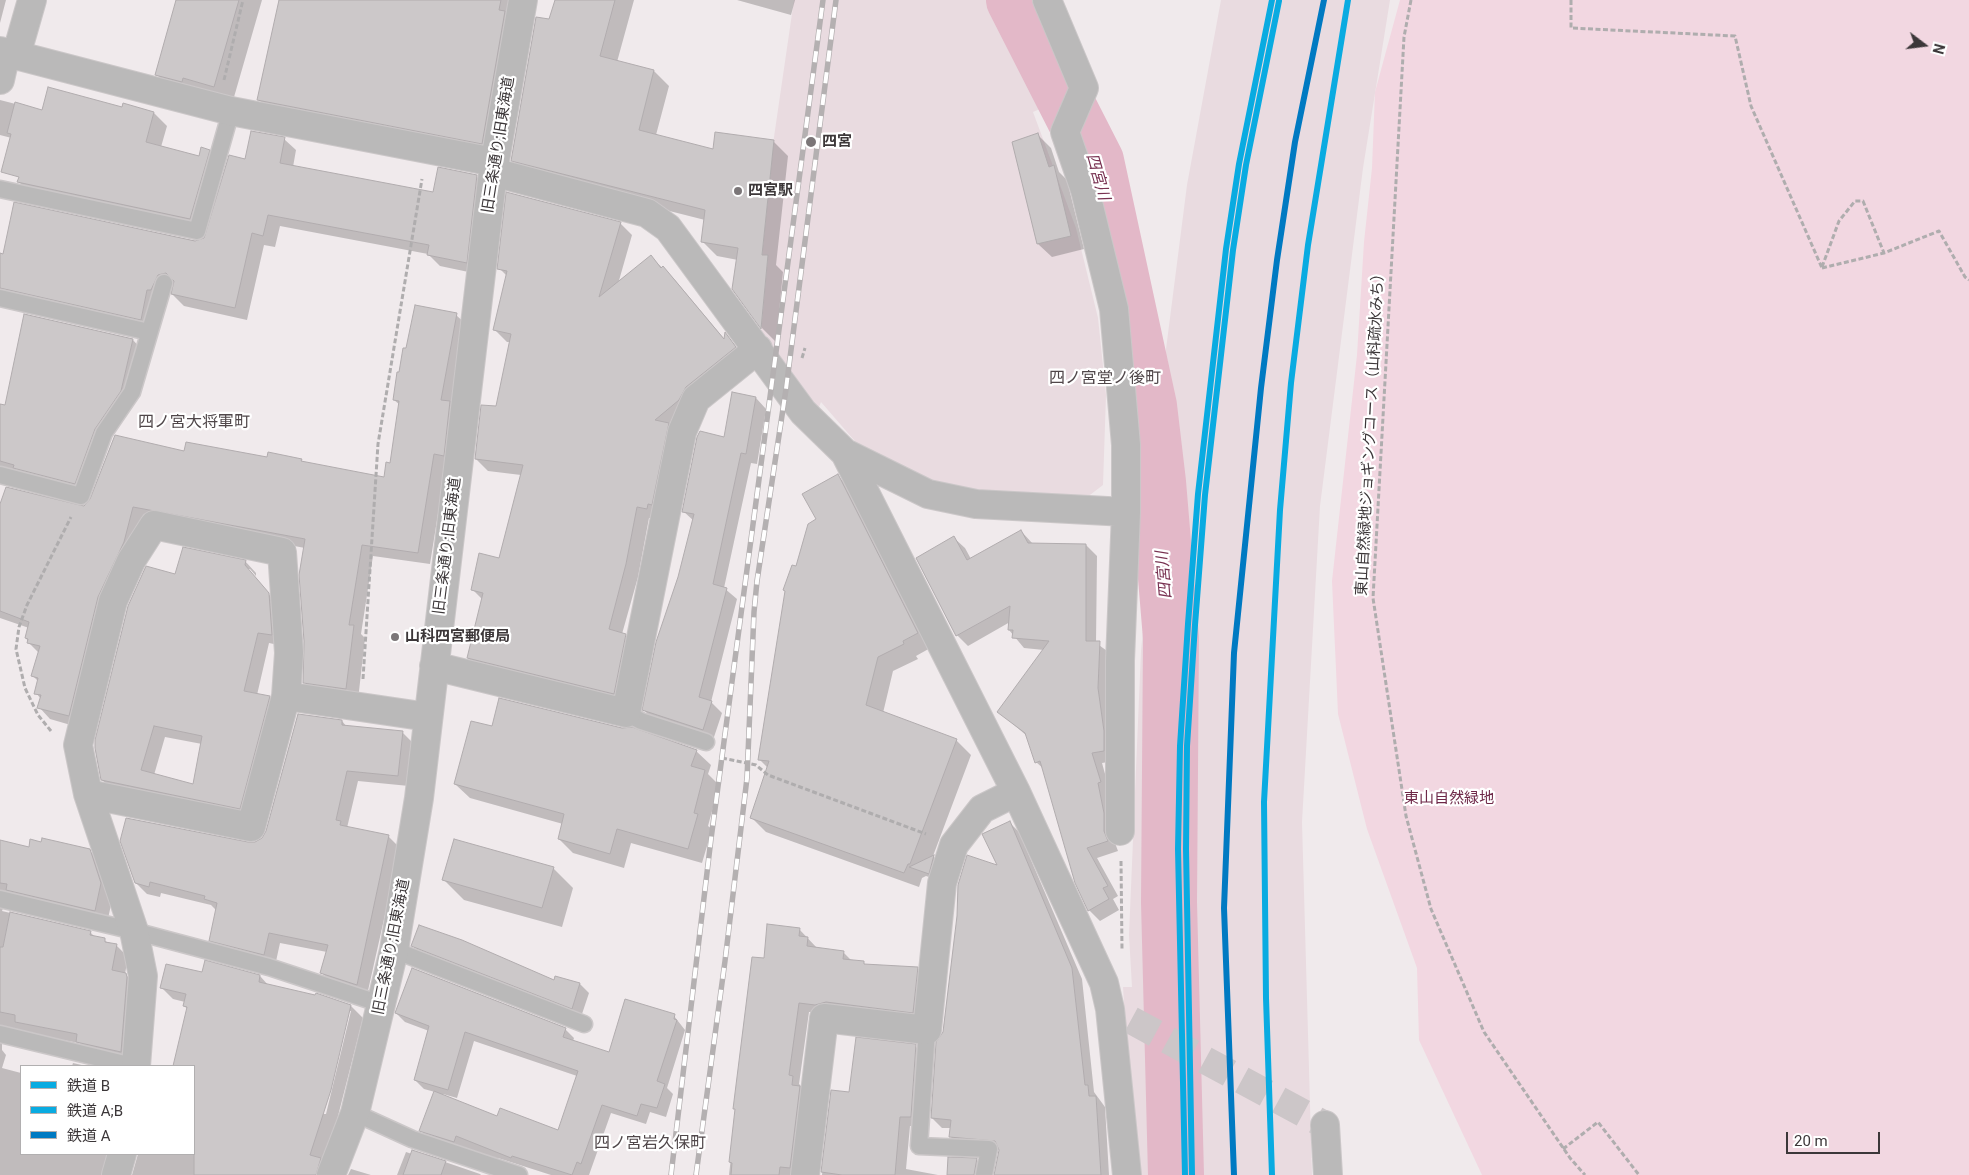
<!DOCTYPE html>
<meta charset="utf-8">
<style>
body{margin:0}
#map{position:relative;width:1969px;height:1175px;overflow:hidden;background:#f0eaec;font-family:Roboto,"Noto Sans JP",sans-serif}
canvas{display:block}
.legend{position:absolute;left:20px;top:1065px;width:175px;height:90px;box-sizing:border-box;background:#fff;border:1px solid #b1afb0;margin:0;padding:6px 9px;list-style:none;font-size:15px;color:#3c3739}
.legend li{display:flex;align-items:center;gap:10px;height:25px}
.legend b{width:25px;border:1px solid #b1afb0}
.north{position:absolute;left:1899px;top:20px;width:50px;height:50px;-webkit-text-stroke:4px #fff;paint-order:stroke;rotate:105deg;font-size:14px;font-weight:700;line-height:20px;text-align:center;color:#3c3739}
.north::after{content:'';display:block;margin:auto;width:18px;height:22px;background:#3c3739;clip-path:polygon(50% 0,100% 100%,50% 72%,0 100%)}
.scale{position:absolute;left:1786px;top:1132px;width:94px;height:22px;box-sizing:border-box;border:2px solid #3c3739;border-top:0;padding-left:6px;font-size:15px;line-height:18px;white-space:nowrap;color:#3c3739;-webkit-text-stroke:4px #fff;paint-order:stroke}
</style>
<div id="map">
<canvas width="1969" height="1175"></canvas>
<ul class="legend">
<li><b style="height:6px;background:#09abe1"></b>鉄道 B</li>
<li><b style="height:6px;background:#09abe1"></b>鉄道 A;B</li>
<li><b style="height:6px;background:#007ac2"></b>鉄道 A</li>
</ul>
<div class="north">N</div>
<div class="scale">20 m</div>
</div>
<script>
const context = document.querySelector('canvas').getContext('2d');
context.lineJoin = 'round';
function fill(path, color) {
  context.fillStyle = color;
  context.fill(path, 'evenodd');
}
function shape(rows) {
  const path = new Path2D();
  for (const r of rows) {
    path.moveTo(r[0], r[1]);
    for (let i = 2; i < r.length; i += 2) path.lineTo(r[i], r[i + 1]);
  }
  return path;
}
function strokePath(path, color, width, dash) {
  context.strokeStyle = color;
  context.lineWidth = width;
  context.lineCap = dash ? 'butt' : 'round';
  context.setLineDash(dash || []);
  context.stroke(path);
}
function label(font, color, halo, rows, align = 'center') {
  context.font = font + ' Roboto,"Noto Sans JP",sans-serif';
  context.lineWidth = 4.5;
  context.setLineDash([]);
  context.textBaseline = 'middle';
  context.strokeStyle = halo;
  context.fillStyle = color;
  for (const [text, x, y, turn = 0] of rows) {
    context.save();
    context.translate(x, y);
    context.rotate((+turn || 0) * Math.PI / 180);
    context.textAlign = isNaN(turn) ? turn : align;
    if (halo) context.strokeText(text, 0, 0);
    context.fillText(text, 0, 0);
    context.restore();
  }
}
fill(shape([
 [794,0,997,0,1051,104,1033,112,1076,228,1098,318,1106,395,1103,485,1086,498,937,489,860,447,821,402,817,412,761,334,768,256,762,255,774,137],
 [1221,0,1390,0,1363,168,1320,506,1302,822,1312,1175,1135,1175,1123,987,1132,987,1129,935,1141,651,1168,361,1165,357,1187,185]
]), '#e9dbe0');
fill(shape([
 [1400,0,1969,0,1969,1175,1482,1175,1419,1040,1417,968,1367,829,1338,714,1332,581,1357,355,1364,242,1372,168,1375,92]
]), '#f2d7e1');
fill(shape([
 [0,0,6,0,0,23],
 [177,0,262,0,232,104,175,93,157,75],
 [280,0,527,0,500,161,277,118,259,100],
 [556,0,634,0,617,62,654,71,669,86,656,135,714,151,773,141,788,156,776,265,783,272,776,342,762,328,733,289,738,260,717,256,702,241,705,220,527,175,512,160],
 [737,0,795,0,791,15],
 [0,100,43,111,123,108,154,113,167,126,161,147,200,157,209,151,222,164,203,232,32,195,19,182,35,144,0,135],
 [1038,135,1051,148,1059,172,1067,180,1084,249,1052,257,1038,244,1013,142],
 [284,139,296,150,293,167,434,194,476,176,488,188,478,274,440,266,428,254,280,226,275,247,264,245,247,320,184,306,172,294,174,286,169,287,153,331,0,298,0,254,4,255,15,204,201,242,208,234,246,161],
 [620,223,632,235,618,284,651,257,675,280,725,340,726,335,747,359,698,399,659,520,649,518,638,577,622,634,637,647,626,705,480,670,468,658,483,600,472,589,499,559,521,475,488,471,476,459,497,408,510,342,507,342,495,330,507,276,499,268],
 [456,315,468,326,430,564,373,556,361,634,365,638,358,700,316,694,304,682,305,548,145,518,81,728,50,719,39,707,41,699,36,693,39,682,32,675,39,653,28,642,26,638,29,628,0,618,0,507,78,507,88,505,185,453,301,460,305,463,385,479,391,464,400,405,394,400],
 [133,340,144,352,106,441,87,495,0,468,0,404,6,406],
 [733,394,756,398,766,409,757,464,751,463,724,588,737,599,711,702,722,713,713,740,654,721,644,710,694,521,683,511,725,438],
 [838,476,852,490,932,647,916,656,918,659,893,671,883,713,956,740,971,755,933,856,940,863,935,879,926,876,922,878,919,887,766,832,751,817,768,768,759,759,797,568],
 [1021,531,1033,544,1086,545,1097,556,1096,643,1110,653,1114,761,1102,763,1110,792,1115,843,1118,851,1097,858,1118,896,1113,899,1119,910,1100,921,1089,910,1045,770,1036,762,1027,736,999,712,1044,650,1024,648,1009,630,1010,622,968,646,957,635,954,538,965,548,971,559],
 [245,561,256,573,256,576,250,569,246,569,272,598,283,646,269,643,257,695,269,697,280,708,251,819,114,791,102,780,175,576],
 [165,737,202,744,194,785,154,775],
 [342,721,347,727,402,732,413,743,409,786,358,781,347,828,389,837,400,848,367,995,333,984,322,973,327,952,280,943,275,966,221,951,210,940,217,911,211,905,161,893,160,897,147,894,136,883,263,839],
 [492,728,622,729,696,751,711,765,708,774,719,785,708,826,712,829,702,863,631,843,624,868,573,853,559,839,563,824,470,798,455,784],
 [1009,822,1019,832,1082,979,1094,1092,1105,1107,1109,1175,995,1175,1000,1150,961,1147,951,1137,951,1128,942,1128,932,1118,944,1032,999,867],
 [0,842,30,848,89,850,101,862,113,896,107,923,5,903,2,911,90,932,96,938,116,945,128,957,125,974,138,986,133,1064,89,1053,79,1043,12,1031,10,1036,2,1043,2,1050,6,1055,2,1068,21,1073,21,1154,124,1154,115,1175,0,1175],
 [553,868,573,888,562,927,464,900,444,880],
 [799,929,817,948,843,952,852,961,863,963,866,965,917,968,927,978,923,1022,809,1012,799,1084,802,1087,800,1175,729,1175,753,958,765,960],
 [413,946,555,981,580,984,589,993,581,1017,422,955],
 [203,974,260,976,269,986,351,1006,363,1018,337,1120,318,1175,132,1175,138,1154,194,1154,194,1066,174,1066,188,1009,184,1006,185,1002,173,999,161,987],
 [349,1011,351,1011,326,1114,323,1114],
 [396,1013,565,1029,574,1038,573,1041,610,1053,674,1016,685,1030,667,1088,673,1094,666,1117,650,1112,646,1124,611,1113,589,1175,551,1175,498,1158,497,1162,430,1140,421,1131,435,1092,424,1089,415,1080,429,1031,405,1022],
 [474,1041,577,1076,559,1131,498,1118,443,1096,443,1094,457,1098],
 [915,1046,925,1056,920,1127,910,1126,906,1169,938,1175,822,1175,832,1091,851,1093],
 [73,1063,86,1066,72,1066],
 [413,1151,480,1174,481,1175,397,1175,406,1152,412,1154],
 [976,1160,986,1170,986,1175,948,1175],
 [351,1169,371,1175,348,1175]
]), '#0003');
strokePath(shape([
 [1014,0,1096,161,1149,406,1158,482,1171,638,1169,902,1176,1175]
]), '#e3b8c8', 56);
const building = shape([
 [176,0,239,0,214,87,183,78,182,82,155,75,176,0],
 [279,0,501,0,499,10,505,11,482,144,257,100,279,0],
 [555,0,615,0,600,56,654,70,639,130,713,149,715,132,774,140,762,255,768,255,761,329,732,289,738,248,701,242,705,210,511,161,536,17,549,19,555,0],
 [48,87,122,107,123,103,154,112,146,142,199,156,201,147,210,150,190,219,17,182,19,177,1,172,11,134,7,133,15,102,42,110,48,87],
 [251,131,285,137,280,163,433,192,438,167,477,175,467,263,427,255,429,245,268,215,263,236,252,233,235,308,171,294,174,281,166,273,158,275,151,290,147,290,141,320,0,288,0,253,3,254,14,202,195,241,204,238,229,155,245,159,251,131],
 [1038,133,1049,167,1054,165,1071,236,1037,244,1012,142,1038,133],
 [506,192,621,222,599,297,651,255,661,268,663,266,724,339,725,332,736,347,686,387,679,400,655,420,669,423,652,505,648,504,647,509,637,507,626,564,609,629,626,634,614,694,467,658,483,593,471,590,479,553,499,558,523,465,475,459,481,405,496,406,511,334,493,330,507,271,497,269,506,192],
 [415,305,457,313,441,400,450,401,444,456,434,454,418,553,362,545,349,625,354,625,346,689,303,683,304,641,299,575,305,539,133,507,124,542,98,597,69,716,37,708,41,695,34,694,38,678,31,676,40,646,27,643,28,639,25,638,29,622,0,611,0,504,6,487,84,506,90,499,115,435,184,451,186,442,267,457,268,452,302,459,301,461,384,477,386,462,390,463,399,401,393,400,397,372,399,372,403,348,406,348,415,305],
 [24,314,133,339,121,391,95,429,75,484,13,468,14,465,0,461,0,404,5,405,24,314],
 [732,392,756,397,746,454,741,453,713,584,727,588,699,697,712,701,703,730,642,710,656,642,678,577,694,514,682,512,697,437,700,431,724,437,732,392],
 [838,474,918,633,903,641,904,644,878,657,866,705,957,739,910,864,908,864,904,873,750,818,769,761,758,760,785,591,783,590,792,565,796,566,808,524,816,519,802,494,838,474],
 [1021,530,1028,543,1086,544,1086,641,1100,641,1098,688,1104,731,1104,751,1092,753,1101,782,1098,783,1104,813,1104,831,1108,841,1087,848,1108,886,1103,888,1109,899,1088,911,1075,883,1040,761,1035,763,1025,733,997,712,1049,641,1012,638,1013,630,1008,630,1010,606,956,636,916,558,954,536,967,560,1021,530],
 [183,547,246,560,245,565,269,593,272,635,258,633,244,691,270,696,240,809,101,780,95,748,95,740,128,606,146,566,175,574,183,547],
 [154,726,202,736,193,784,141,770,154,726],
 [499,698,622,728,632,727,697,750,691,766,705,770,694,813,698,814,688,849,617,829,610,854,558,839,564,814,454,784,471,721,492,726,499,698],
 [298,714,342,720,342,725,403,731,398,776,347,771,336,820,341,821,340,825,389,835,357,985,320,973,328,945,269,933,264,955,209,941,217,903,204,899,205,896,150,882,149,887,135,883,120,841,126,818,248,842,255,842,262,838,266,831,298,714],
 [1010,821,1072,968,1085,1085,1088,1085,1089,1096,1096,1096,1101,1175,994,1175,999,1150,995,1141,949,1137,951,1120,931,1118,936,1042,943,1032,957,916,958,885,967,855,997,865,982,834,1010,821],
 [42,838,90,849,101,883,95,911,6,890,7,884,0,883,0,840,29,847,30,839,41,842,42,838],
 [454,839,554,867,542,908,442,880,454,839],
 [934,855,929,874,909,867,934,855],
 [10,912,91,931,90,935,105,938,105,942,117,944,112,970,126,973,127,977,121,1052,76,1042,77,1034,15,1022,15,1015,0,1012,0,947,3,947,10,912],
 [767,924,800,928,799,936,808,937,807,946,844,951,843,959,864,961,864,964,918,967,913,1013,826,1002,815,1005,799,1003,789,1075,793,1076,792,1085,800,1086,790,1168,780,1167,779,1175,731,1175,732,1163,729,1162,735,1109,733,1109,752,957,764,958,767,924],
 [419,925,462,940,554,980,555,976,580,983,572,1009,411,946,419,925],
 [205,960,260,975,259,982,315,995,316,993,351,1005,331,1090,310,1155,321,1158,316,1175,194,1175,194,1066,173,1066,187,1007,183,1006,186,994,160,988,166,964,202,972,205,960],
 [412,968,566,1028,563,1037,609,1052,625,999,675,1014,674,1019,677,1020,657,1081,665,1084,657,1108,641,1104,637,1116,602,1105,581,1164,577,1162,572,1175,512,1156,511,1158,456,1136,454,1142,419,1131,434,1091,497,1116,500,1108,558,1130,578,1071,465,1032,448,1090,414,1080,429,1026,395,1013,412,968],
 [856,1037,916,1044,911,1117,900,1117,895,1175,842,1175,821,1172,831,1090,849,1092,856,1037],
 [412,1150,446,1161,441,1175,403,1175,412,1150],
 [948,1157,977,1158,974,1175,947,1175,948,1157]
]);
fill(building, '#ccc8c9');
strokePath(building, '#b1acae', 1);
strokePath(shape([
 [1131,1020,1325,1125]
]), '#ccc6c8', 28, [28, 14]);
const service = shape([
 [0,189,197,231,231,111],
 [0,298,149,332],
 [0,475,81,496,104,433,132,392,164,283],
 [626,713,641,721,706,742],
 [0,899,134,931,269,967,381,1004],
 [394,950,584,1024],
 [927,1030,919,1146,989,1149,984,1175],
 [0,1034,133,1066],
 [355,1113,412,1139,519,1175]
]);
const minor = shape([
 [1047,0,1084,88,1065,132,1085,190,1114,309,1126,445,1126,512,1120,661,1120,831],
 [0,51,231,111,494,162],
 [16,56,32,0],
 [0,80,6,53],
 [493,172,647,213,668,228,803,412,845,453,928,494,976,504,1126,512],
 [845,453,1016,792,1104,983,1110,1009,1127,1175],
 [434,666,626,713,682,432,696,399,758,349],
 [88,794,251,827,286,696],
 [136,1066,143,976,134,931,88,794,78,745,113,601,131,561,154,525,282,552,289,653,286,696,428,717],
 [1325,1125,1328,1175],
 [116,1175,122,1154],
 [331,1175,355,1113,394,950,419,798,493,172,523,0],
 [805,1175,824,1018,927,1030,942,883,954,845,982,809,1016,792]
]);
strokePath(service, '#cbc7c8', 19);
strokePath(minor, '#cbc7c8', 30);
strokePath(shape([
 [1411,0,1404,37,1373,598,1406,816,1431,909,1484,1032,1570,1158,1585,1175],
 [1571,0,1571,28,1735,36,1751,106,1822,268],
 [224,80,243,0],
 [1822,267,1839,221,1855,201,1863,201,1884,253],
 [1822,268,1884,253,1939,231,1965,277,1969,280],
 [802,358,805,348],
 [363,679,378,444,422,179],
 [51,731,38,715,25,688,16,649,19,627,27,605,71,517],
 [722,758,756,765,768,775,926,834],
 [1121,861,1122,949],
 [1563,1149,1598,1122,1639,1175]
]), '#afadae', 3, [5, 2.5]);
strokePath(service, '#bab9b9', 16);
strokePath(minor, '#bab9b9', 28);
const rail = shape([
 [671,1175,711,839,823,0],
 [696,1175,725,961,747,778,754,612,757,581,786,389,836,0]
]);
strokePath(rail, '#b4b0b1', 5.5);
strokePath(rail, '#fff', 4, [11]);
strokePath(shape([
 [1185,1175,1178,849,1180,746,1188,624,1198,494,1226,249,1239,164,1272,0],
 [1272,1175,1266,998,1264,802,1280,510,1291,383,1308,245,1348,0]
]), '#09abe1', 6);
strokePath(shape([
 [1192,1175,1186,849,1187,746,1195,625,1205,495,1233,250,1246,165,1279,1]
]), '#09abe1', 6);
strokePath(shape([
 [1234,1175,1224,908,1234,653,1261,388,1277,260,1295,142,1324,0]
]), '#007ac2', 6);
for (const [x, y, r, color] of [
 [811,142,6,"#7b7678"],
 [738,191,5,"#7b7678"],
 [395,637,5,"#7b7678"]
]) {
  const dot = new Path2D();
  dot.arc(x, y, r, 0, 2 * Math.PI);
  context.fillStyle = color;
  context.fill(dot);
  strokePath(dot, '#fff', 2);
}
label('bold 15px', '#3c3739', '#fff', [
 ["四宮",822,142],
 ["四宮駅",748,191],
 ["山科四宮郵便局",405,637]
], 'left');
label('15px', '#3c3739', '#fff', [
 ["旧三条通り;旧東海道",499,145,-81],
 ["東山自然緑地ジョギングコース（山科疏水みち）",1371,431,-87],
 ["旧三条通り;旧東海道",448,546,-83],
 ["旧三条通り;旧東海道",392,947,-79]
]);
label('15px', '#6e2848', '#fff', [
 ["東山自然緑地",1449,799]
]);
label('italic 16px', '#783151', '#fff', [
 ["四宮川",1097,177,74],
 ["四宮川",1165,575,-95]
]);
label('16px', '#50474a', '#fff', [
 ["四ノ宮堂ノ後町",1105,379],
 ["四ノ宮大将軍町",194,423],
 ["四ノ宮岩久保町",650,1144]
]);
</script>
